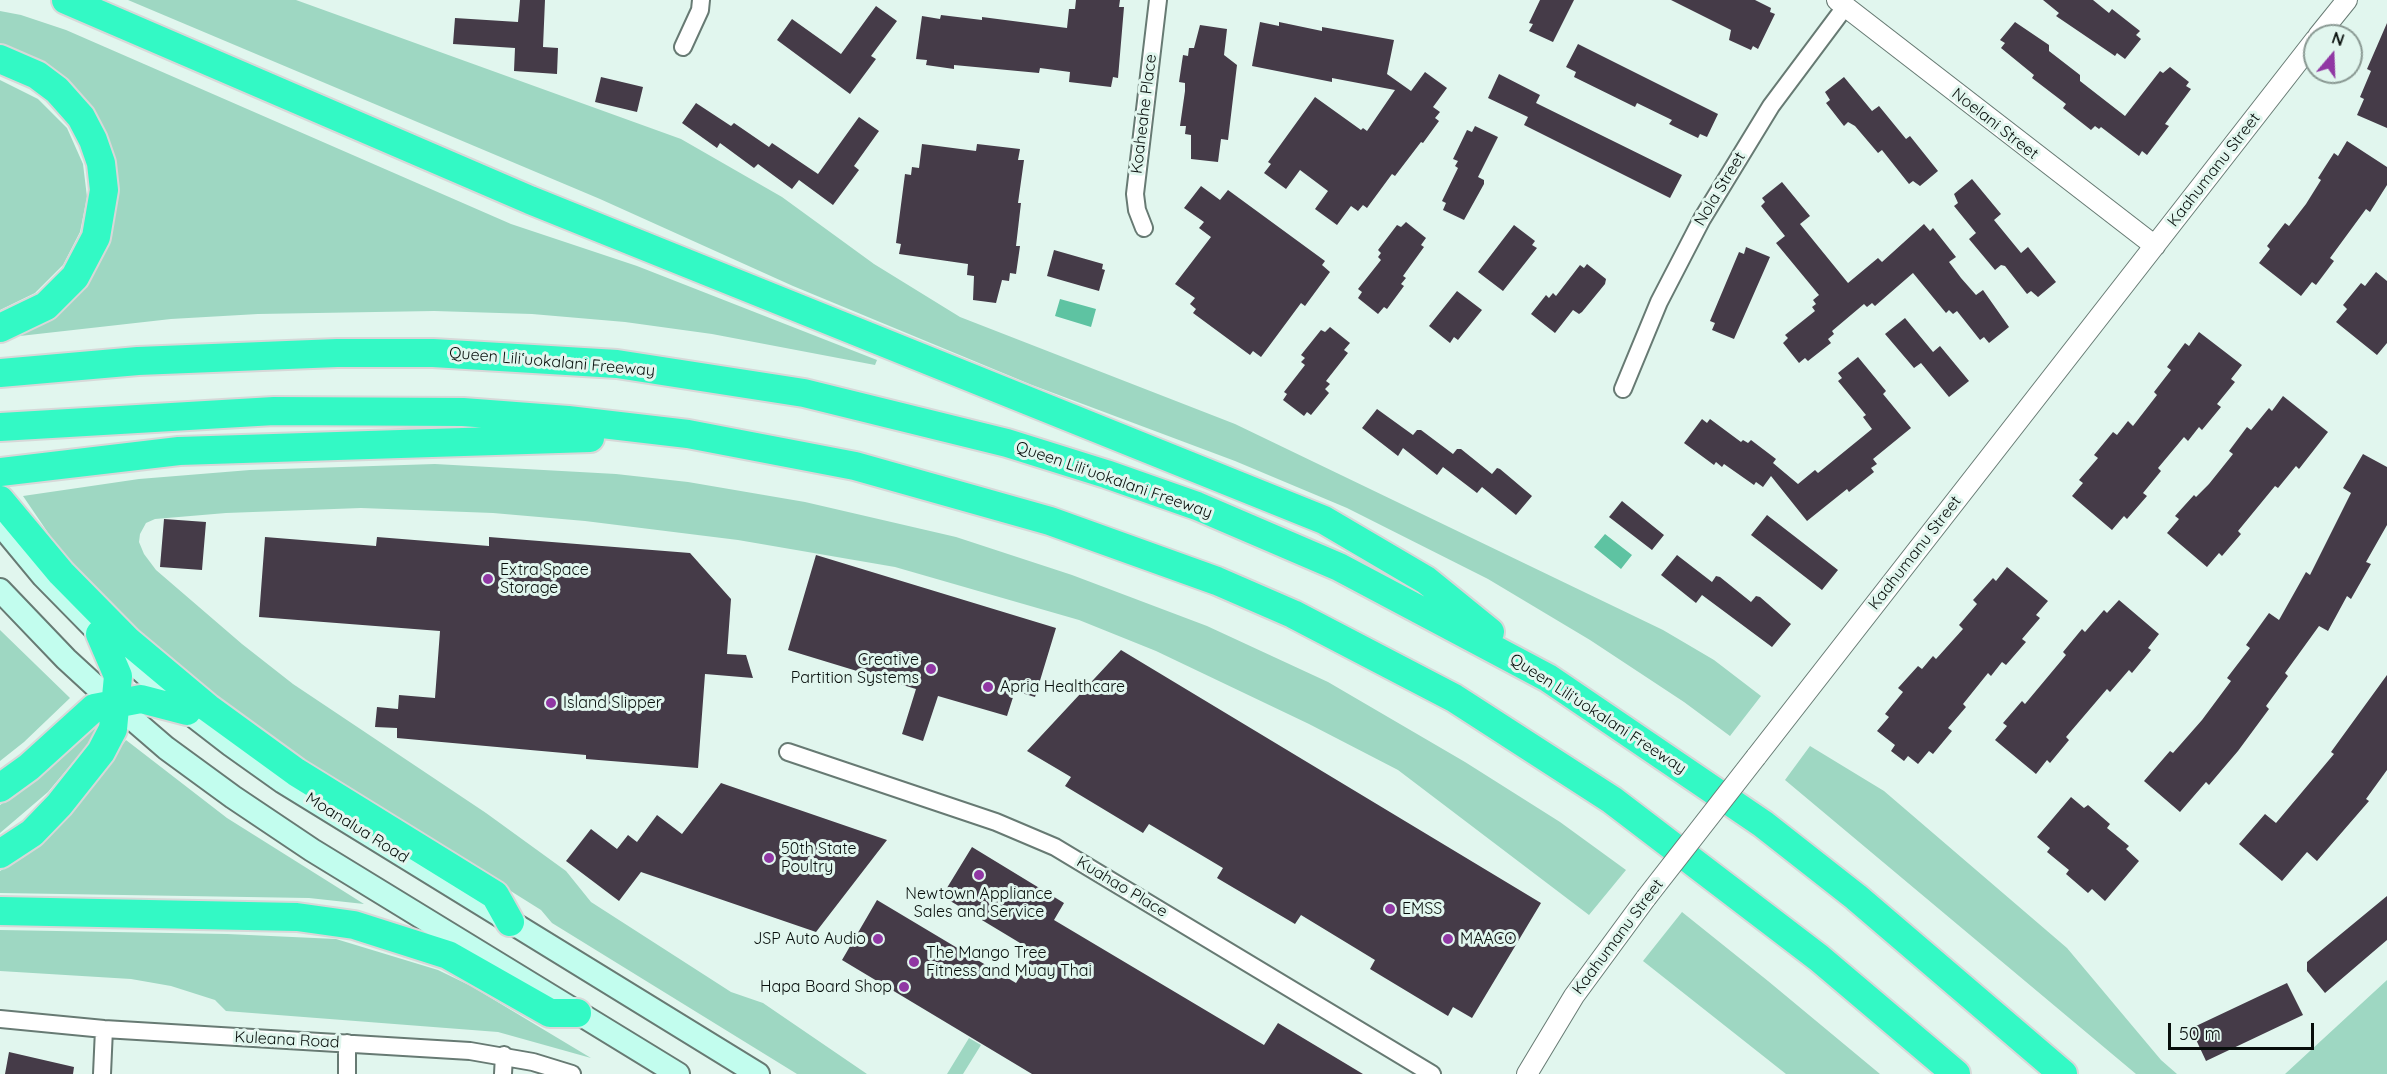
<!DOCTYPE html>
<meta charset="utf-8">
<style>
body{margin:0}
#map{position:relative;width:2387px;height:1074px;overflow:hidden;background:#e1f6ee;font-family:Quicksand,sans-serif}
canvas{display:block}
.north{position:absolute;left:2303px;top:24px;width:60px;height:60px;box-sizing:border-box;background:#e1f6ee;border:2px solid #8a9993;border-radius:50%;rotate:19deg;font-size:16px;font-weight:700;line-height:24px;text-align:center;color:#070e0b}
.north::after{content:'';display:block;margin:auto;width:21px;height:27px;background:#9037a3;clip-path:polygon(50% 0,100% 100%,50% 72%,0 100%)}
.scale{position:absolute;left:2168px;top:1023px;width:146px;height:27px;box-sizing:border-box;border:3px solid #070e0b;border-top:0;padding-left:8px;font-size:18px;line-height:21px;white-space:nowrap;color:#070e0b;-webkit-text-stroke:4px #e1f6ee;paint-order:stroke}
</style>
<div id="map">
<canvas width="2387" height="1074"></canvas>
<div class="north">N</div>
<div class="scale">50 m</div>
</div>
<script>
const context = document.querySelector('canvas').getContext('2d');
context.lineJoin = 'round';
function fill(path, color) {
  context.fillStyle = color;
  context.fill(path, 'evenodd');
}
function shape(rows) {
  const path = new Path2D();
  for (const r of rows) {
    path.moveTo(r[0], r[1]);
    for (let i = 2; i < r.length; i += 2) path.lineTo(r[i], r[i + 1]);
  }
  return path;
}
function strokePath(path, color, width, dash) {
  context.strokeStyle = color;
  context.lineWidth = width;
  context.lineCap = dash ? 'butt' : 'round';
  context.setLineDash(dash || []);
  context.stroke(path);
}
function label(font, color, halo, rows, align = 'center') {
  context.font = font + ' Quicksand,sans-serif';
  context.lineWidth = 6;
  context.setLineDash([]);
  context.textBaseline = 'middle';
  context.strokeStyle = halo;
  context.fillStyle = color;
  for (const [text, x, y, turn = 0] of rows) {
    context.save();
    context.translate(x, y);
    context.rotate((+turn || 0) * Math.PI / 180);
    context.textAlign = isNaN(turn) ? turn : align;
    if (halo) context.strokeText(text, 0, 0);
    context.fillText(text, 0, 0);
    context.restore();
  }
}
fill(shape([
 [128,0,296,0,681,139,782,197,874,264,960,317,1235,424,1663,630,1714,660,1761,696,1730,736,1684,702,1590,640,1488,579,1347,508,1235,461,1032,385,793,286,600,199],
 [0,11,21,15,66,30,511,224,637,266,877,360,875,365,712,334,625,322,532,314,434,311,258,314,171,319,11,337,48,318,114,160,111,145,98,117,72,86,0,46],
 [0,80,38,99,67,128,83,164,87,197,80,232,63,265,35,293,0,310],
 [435,464,616,474,688,482,805,502,956,537,1072,575,1207,626,1328,682,1465,762,1560,822,1626,870,1589,915,1398,770,1309,724,1156,651,1079,620,895,567,738,540,585,521,493,513,361,508,226,513,155,519,146,523,140,534,139,542,144,554,156,570,242,644,293,684,486,813,566,871,591,902,731,992,763,1003,867,1074,797,1074,552,923,541,910,265,737,167,659,90,585,55,543,23,496,139,479,250,470],
 [0,630,70,698,24,742,0,761],
 [96,727,98,730,94,737,48,792,0,833,0,805,43,775],
 [126,740,227,818,364,904,309,898,0,893,0,871,24,857,64,821],
 [1810,746,1884,791,2067,948,2161,1060,2177,1074,2136,1074,1785,780],
 [1682,912,1768,981,1880,1074,1786,1074,1643,961],
 [0,930,227,934,336,939,438,970,471,986,591,1058,498,1032,226,1011,215,1000,171,986,131,979,0,971],
 [2387,980,2387,1074,2285,1074],
 [969,1038,981,1045,963,1074,947,1074]
]), '#9ed7c2');
fill(shape([
 [1060,299,1096,309,1091,327,1055,316],
 [1605,534,1632,555,1621,569,1594,547]
]), '#5ec3a2');
fill(shape([
 [520,0,545,0,543,47,558,48,557,74,514,71,515,48,453,44,455,18,518,22],
 [1076,0,1120,0,1119,7,1124,7,1118,78,1113,77,1111,87,1069,82,1070,72,1040,68,1039,73,954,65,954,69,926,65,927,60,916,59,922,16,940,19,941,15,982,20,982,17,1067,28,1069,9,1075,9],
 [1540,0,1574,0,1553,42,1529,31,1533,24,1529,23],
 [1671,0,1755,0,1771,8,1770,12,1775,14,1758,49,1753,46,1751,50,1729,40,1731,30],
 [2043,0,2093,0,2109,13,2112,9,2140,31,2136,35,2141,39,2125,59,2117,53,2115,56,2056,16,2059,13],
 [876,6,897,21,871,56,876,59,850,94,777,40,792,19,841,54],
 [1260,22,1279,26,1279,22,1322,31,1322,27,1394,40,1387,74,1411,91,1425,72,1447,88,1433,107,1440,112,1435,118,1439,121,1423,143,1421,142,1395,176,1392,174,1367,208,1363,205,1358,211,1351,206,1337,225,1315,209,1328,191,1300,170,1286,189,1264,173,1271,164,1268,162,1315,97,1361,130,1363,128,1367,131,1395,90,1332,78,1332,82,1252,66],
 [2015,22,2049,45,2049,51,2080,75,2080,81,2125,116,2160,71,2163,73,2170,67,2189,82,2186,86,2191,89,2165,124,2169,126,2147,155,2142,151,2139,156,2101,127,2099,129,2095,126,2091,130,2063,108,2066,104,2032,78,2034,75,2001,48,2005,43,2000,40],
 [2387,23,2387,128,2357,115,2364,99,2360,97,2371,71,2367,69],
 [1200,25,1227,29,1224,55,1237,65,1228,140,1221,139,1218,162,1191,159,1191,135,1185,134,1186,126,1180,126,1185,91,1185,83,1179,82,1183,55,1188,56,1189,48,1194,48],
 [1578,44,1718,114,1707,137,1700,134,1698,138,1669,124,1672,120,1637,103,1635,107,1574,77,1576,72,1566,67],
 [1499,74,1540,95,1536,103,1682,175,1670,198,1524,125,1528,117,1488,98],
 [601,77,643,87,637,112,595,102],
 [1844,77,1872,111,1879,106,1906,139,1910,136,1938,171,1920,186,1913,181,1909,184,1882,150,1878,153,1855,126,1848,122,1844,126,1826,103,1830,100,1825,92],
 [696,103,731,126,734,123,769,147,772,143,778,147,818,174,859,117,879,131,854,166,859,170,833,205,799,180,792,189,758,164,754,168,720,143,717,148,682,123],
 [1475,126,1498,137,1478,177,1484,180,1484,184,1464,220,1443,210,1446,203,1442,201,1458,168,1455,166,1458,161,1453,159,1467,130,1472,132],
 [2347,141,2387,167,2387,185,2370,212,2366,209,2330,258,2334,261,2316,285,2312,282,2301,296,2259,263,2270,249,2267,246,2285,223,2289,226,2306,204,2321,180,2318,178,2334,153,2338,156],
 [922,144,976,151,977,144,1020,149,1018,160,1024,160,1018,203,1021,203,1016,246,1020,246,1016,274,1010,273,1009,281,1002,280,996,303,973,300,974,276,967,275,968,264,899,254,901,244,896,243,905,174,911,175,912,167,919,168],
 [1972,179,2001,214,1994,220,2021,253,2028,247,2056,282,2038,297,2031,291,2027,294,2005,266,2001,265,1995,270,1969,239,1976,233,1954,206,1958,203,1954,194],
 [1782,182,1810,216,1800,224,1848,283,1878,258,1882,262,1924,224,1930,231,1933,228,1956,257,1949,262,1961,278,1976,295,1983,290,2009,327,1989,343,1984,337,1980,340,1957,311,1953,314,1949,310,1946,313,1913,273,1875,306,1872,303,1867,307,1864,304,1832,331,1834,334,1828,339,1831,343,1808,361,1805,358,1799,363,1783,343,1788,338,1785,335,1815,311,1812,307,1816,304,1813,300,1819,295,1776,243,1785,236,1761,206,1765,202,1762,198],
 [1201,186,1220,200,1228,190,1325,261,1322,265,1330,272,1305,306,1301,303,1261,357,1253,351,1250,355,1193,313,1196,309,1190,304,1195,298,1175,284,1211,237,1199,228,1204,222,1184,208],
 [1406,222,1426,238,1421,245,1424,247,1403,276,1406,278,1401,284,1404,286,1387,309,1384,307,1378,314,1358,298,1362,292,1358,289,1381,260,1378,257,1381,253,1378,250,1397,225,1401,227],
 [1514,225,1535,241,1532,245,1537,248,1503,291,1478,272],
 [1746,247,1770,257,1734,339,1712,330,1715,323,1710,321,1739,252,1744,254],
 [1054,250,1103,264,1102,269,1105,270,1099,291,1047,276],
 [1587,264,1606,279,1605,284,1582,312,1579,314,1573,310,1555,333,1531,314,1546,295,1549,298,1553,293,1556,296,1580,265,1584,268],
 [2376,272,2387,281,2387,343,2377,355,2336,322,2347,309,2343,305,2361,283,2365,286],
 [1457,291,1482,310,1458,340,1454,337,1450,343,1429,326],
 [1905,318,1933,352,1940,346,1969,381,1949,397,1921,363,1914,368,1885,334],
 [1330,327,1350,343,1344,350,1348,353,1326,381,1330,384,1325,389,1329,393,1311,415,1307,412,1304,416,1283,400,1287,394,1284,392,1305,365,1301,362,1305,358,1301,355,1321,330,1325,332],
 [2199,332,2242,365,2231,379,2235,382,2217,404,2221,407,2202,430,2199,427,2188,441,2184,437,2158,468,2161,471,2143,493,2147,496,2127,519,2124,516,2112,530,2072,496,2083,483,2079,480,2098,458,2094,455,2113,432,2117,435,2128,421,2133,426,2157,395,2154,392,2171,370,2167,367,2185,343,2189,346],
 [1858,357,1886,391,1883,394,1911,428,1873,459,1877,464,1871,468,1874,472,1849,492,1847,489,1807,521,1771,476,1763,487,1756,482,1754,485,1724,464,1722,467,1716,462,1714,465,1684,443,1702,419,1707,423,1710,419,1741,442,1743,440,1748,443,1751,440,1776,459,1773,463,1798,484,1815,470,1818,473,1872,429,1863,417,1866,415,1838,381,1842,378,1838,373],
 [2283,396,2328,432,2299,469,2296,466,2278,488,2275,486,2238,531,2241,534,2222,556,2219,553,2207,567,2167,533,2179,519,2175,516,2194,495,2196,497,2209,484,2233,454,2229,451,2247,427,2251,430,2269,408,2272,411],
 [1377,409,1413,435,1417,430,1421,430,1453,454,1457,449,1461,449,1492,474,1497,468,1500,469,1532,496,1516,515,1482,487,1477,493,1443,467,1437,475,1403,448,1398,456,1362,428],
 [2363,454,2387,467,2387,525,2366,562,2371,564,2351,599,2347,596,2328,631,2319,626,2285,673,2288,676,2266,706,2269,709,2238,751,2209,785,2206,782,2180,812,2144,781,2170,751,2173,753,2202,720,2231,681,2227,678,2250,648,2246,645,2269,613,2279,620,2306,572,2310,575,2351,493,2343,488],
 [1622,501,1664,535,1652,550,1609,517],
 [1767,515,1838,570,1822,590,1751,535],
 [164,519,206,522,202,570,160,567],
 [265,537,376,546,377,537,489,546,489,537,690,553,731,599,727,654,746,655,753,678,705,674,698,768,586,759,586,755,397,738,397,728,375,727,377,707,398,709,399,695,435,698,440,631,259,617],
 [816,555,1056,628,1035,697,1015,691,1007,716,938,696,923,741,902,734,916,689,788,650],
 [1677,555,1712,582,1716,576,1720,577,1751,602,1756,596,1760,597,1791,624,1772,647,1702,595,1696,603,1661,575],
 [2007,567,2048,601,2036,615,2040,618,2022,639,2026,642,2006,665,2002,662,1991,676,1988,673,1963,704,1966,707,1948,728,1952,731,1933,754,1929,751,1918,764,1908,756,1904,761,1891,751,1895,745,1877,731,1889,717,1885,714,1903,692,1898,688,1918,666,1922,669,1933,656,1936,659,1963,629,1959,625,1977,604,1973,600,1993,578,1996,581],
 [2119,600,2159,634,2148,648,2151,650,2132,673,2129,670,2110,692,2107,689,2066,737,2069,740,2050,763,2047,760,2036,774,1995,740,2007,726,2003,723,2022,701,2025,704,2066,655,2063,652,2082,629,2085,632,2104,610,2107,613],
 [1121,650,1541,903,1472,1018,1453,1007,1448,1016,1370,969,1375,960,1301,915,1295,924,1217,878,1223,868,1149,824,1143,833,1065,786,1071,777,1027,751],
 [2387,675,2387,770,2366,799,2369,801,2317,861,2307,852,2282,881,2239,844,2265,814,2276,823,2334,754,2331,752],
 [721,783,887,840,816,932,641,872,619,901,566,861,591,829,617,849,628,835,637,842,657,815,682,834],
 [2071,797,2084,808,2088,805,2110,824,2107,828,2129,846,2126,849,2139,861,2105,901,2092,889,2088,893,2066,874,2069,870,2047,852,2050,848,2037,837],
 [972,847,1064,903,1054,920,1264,1045,1278,1023,1363,1074,1032,1074,842,960,877,900,1016,983,1035,952,942,896],
 [2387,896,2387,940,2325,993,2307,971,2307,962],
 [2287,983,2303,1015,2206,1061,2192,1031,2196,1026],
 [9,1052,74,1067,73,1074,5,1074]
]), '#453b48');
const minor = shape([
 [683,47,700,10,701,0],
 [1144,228,1137,210,1135,194,1158,0],
 [1623,389,1659,302,1702,219,1771,106,1845,7],
 [788,752,996,822,1055,847,1432,1074],
 [0,1019,104,1029,470,1051,533,1062,572,1074],
 [102,1074,104,1029],
 [347,1074,347,1043],
 [503,1074,504,1055]
]);
const tertiary = shape([
 [1837,0,2155,246],
 [2318,36,2347,0],
 [1756,757,2315,40],
 [1527,1074,1574,996,1646,898]
]);
const secondary = shape([
 [0,524,43,576,100,634,187,711,231,745,283,782,758,1074],
 [0,590,66,659,115,704,166,748,233,797,312,850,678,1074]
]);
const motorway = shape([
 [66,0,530,200,1324,520,1426,580,1490,632],
 [0,59,37,75,57,90,81,117,93,140,101,163,104,190,96,237,75,277,46,306,0,328],
 [0,373,138,361,337,353,433,353,617,364,804,393,1007,443,1106,474,1197,506,1339,567,1548,678,1763,824,1856,897,2063,1074],
 [0,427,274,411,463,412,568,420,688,434,855,466,1050,521,1217,581,1293,614,1454,698,1612,800,1819,958,1956,1074],
 [0,472,179,451,590,438],
 [0,500,61,573,128,641,208,708,296,772,495,895,510,922],
 [0,788,29,767,94,708,141,699,187,711],
 [0,854,32,833,59,805,101,752,113,729,118,676,100,634],
 [0,911,297,917,354,925,448,955,550,1013,577,1013]
]);
strokePath(minor, '#677a73', 20);
strokePath(tertiary, '#677a73', 22);
strokePath(secondary, '#677a73', 26);
strokePath(motorway, '#d7d8d8', 32);
strokePath(minor, '#fff', 16);
strokePath(tertiary, '#fff', 20);
strokePath(secondary, '#c2fdee', 22);
strokePath(motorway, '#33f9c5', 28);
const tertiaryBridge = shape([
 [1646,898,1756,757]
]);
strokePath(tertiaryBridge, '#677a73', 22, []);
strokePath(tertiaryBridge, '#fff', 20);
for (const [x, y, r, color] of [
 [488,579,6,"#9037a3"],
 [931,669,6,"#9037a3"],
 [988,687,6,"#9037a3"],
 [551,703,6,"#9037a3"],
 [769,858,6,"#9037a3"],
 [979,875,6,"#9037a3"],
 [1390,909,6,"#9037a3"],
 [878,939,6,"#9037a3"],
 [1448,939,6,"#9037a3"],
 [914,962,6,"#9037a3"],
 [904,987,6,"#9037a3"]
]) {
  const dot = new Path2D();
  dot.arc(x, y, r, 0, 2 * Math.PI);
  context.fillStyle = color;
  context.fill(dot);
  strokePath(dot, '#e1f6ee', 2);
}
label('16px', '#070e0b', '#e1f6ee', [
 ["Koaheahe Place",1144,114,-83],
 ["Noelani Street",1995,124,38],
 ["Kaahumanu Street",2214,170,-52],
 ["Nola Street",1720,189,-59],
 ["Queen Liliʻuokalani Freeway",552,362,5],
 ["Queen Liliʻuokalani Freeway",1114,480,19],
 ["Kaahumanu Street",1915,553,-52],
 ["Queen Liliʻuokalani Freeway",1598,714,33],
 ["Moanalua Road",357,828,32],
 ["Kuahao Place",1122,887,31],
 ["Kaahumanu Street",1618,937,-53],
 ["Kuleana Road",287,1040,3]
]);
label('16px', '#070e0b', '#e1f6ee', [
 ["Extra Space",500,570],
 ["Storage",500,588],
 ["Creative",919,660,"right"],
 ["Partition Systems",919,678,"right"],
 ["Apria Healthcare",1000,687],
 ["Island Slipper",563,703],
 ["50th State",781,849],
 ["Poultry",781,867],
 ["Newtown Appliance",979,894,"center"],
 ["Sales and Service",979,912,"center"],
 ["EMSS",1402,909],
 ["JSP Auto Audio",866,939,"right"],
 ["MAACO",1460,939],
 ["The Mango Tree",926,953],
 ["Fitness and Muay Thai",926,971],
 ["Hapa Board Shop",892,987,"right"]
], 'left');
</script>
